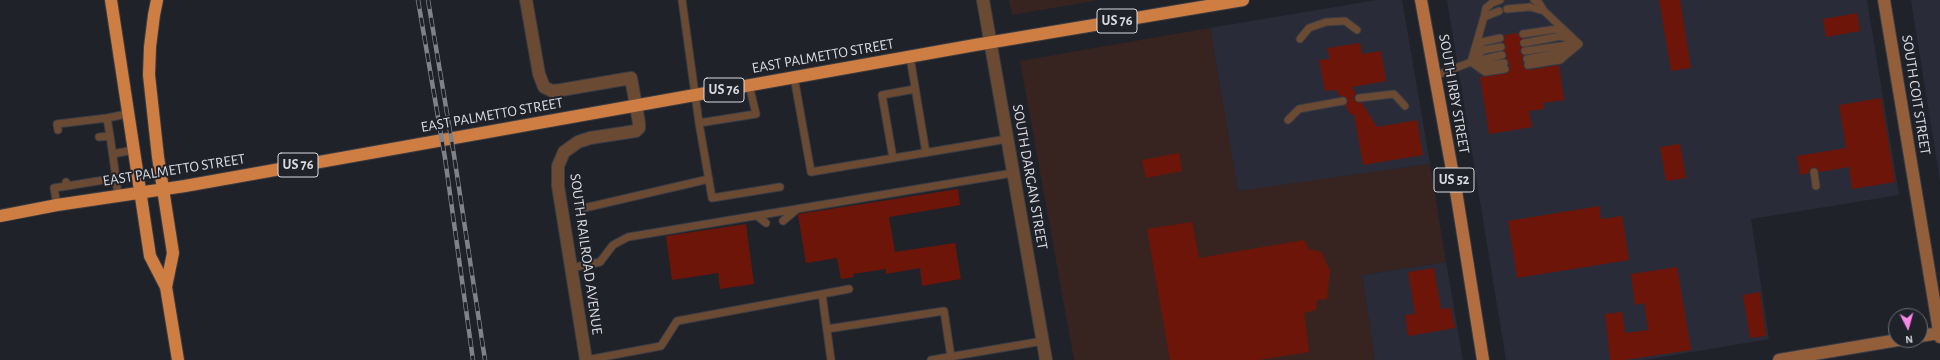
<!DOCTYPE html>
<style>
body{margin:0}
#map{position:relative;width:1940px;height:360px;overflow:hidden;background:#20222a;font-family:"Alegreya Sans",sans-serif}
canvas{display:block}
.north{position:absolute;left:1888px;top:308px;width:40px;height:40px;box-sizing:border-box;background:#20222a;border:1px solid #6a6c73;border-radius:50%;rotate:174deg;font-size:11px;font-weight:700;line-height:16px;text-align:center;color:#d9dae0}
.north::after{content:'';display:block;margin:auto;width:14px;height:18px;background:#f987e9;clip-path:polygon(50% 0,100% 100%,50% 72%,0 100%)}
</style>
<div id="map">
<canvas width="1940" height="360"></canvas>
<div class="north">N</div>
</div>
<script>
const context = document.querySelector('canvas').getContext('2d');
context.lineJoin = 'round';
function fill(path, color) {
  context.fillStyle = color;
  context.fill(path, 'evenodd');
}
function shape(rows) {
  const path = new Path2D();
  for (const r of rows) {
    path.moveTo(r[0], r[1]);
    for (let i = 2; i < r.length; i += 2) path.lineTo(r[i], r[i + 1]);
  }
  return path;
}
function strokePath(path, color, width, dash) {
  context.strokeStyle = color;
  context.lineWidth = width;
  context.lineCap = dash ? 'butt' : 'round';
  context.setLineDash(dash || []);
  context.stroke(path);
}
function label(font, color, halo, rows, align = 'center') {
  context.font = font + ' "Alegreya Sans",sans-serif';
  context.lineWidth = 4;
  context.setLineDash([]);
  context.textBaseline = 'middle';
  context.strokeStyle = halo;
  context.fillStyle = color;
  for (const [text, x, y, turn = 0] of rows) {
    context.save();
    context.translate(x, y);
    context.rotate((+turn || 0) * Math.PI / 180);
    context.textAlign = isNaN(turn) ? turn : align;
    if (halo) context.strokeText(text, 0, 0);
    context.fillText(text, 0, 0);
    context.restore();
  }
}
fill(shape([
 [1377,0,1402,0,1430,164,1238,192,1210,28],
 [1447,0,1867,0,1899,195,1751,219,1769,339,1644,360,1506,360],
 [1911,0,1940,0,1940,181],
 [1446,262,1463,360,1375,360,1362,275]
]), '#292c38');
fill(shape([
 [1009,0,1099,0,1012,15],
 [1210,28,1238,191,1430,164,1446,262,1362,275,1375,360,1074,360,1020,61]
]), '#372421');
fill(shape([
 [1659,0,1680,0,1691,68,1671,71],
 [1857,13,1860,31,1826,37,1823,19],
 [1518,33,1522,39,1519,44,1522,47,1520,52,1523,56,1522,60,1524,68,1529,70,1559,65,1564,100,1543,103,1544,109,1529,111,1532,127,1489,134,1480,77,1508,73,1510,69,1509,62,1506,58,1507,54,1504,51,1506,46,1502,42,1505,39,1504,35],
 [1360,43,1362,54,1381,51,1386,81,1352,87,1356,94,1354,96,1355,101,1362,103,1377,127,1417,120,1423,155,1363,165,1354,114,1351,115,1345,105,1348,102,1347,98,1340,96,1336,90,1325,91,1319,60,1330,59,1327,48],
 [1881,98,1895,182,1852,189,1849,167,1819,172,1816,168,1813,167,1810,170,1809,173,1800,175,1797,156,1846,148,1839,105],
 [1680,144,1686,178,1666,181,1660,147],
 [1179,153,1182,171,1146,178,1142,160],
 [958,189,960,205,889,217,895,252,955,243,961,279,922,286,920,268,886,274,886,269,853,274,854,277,841,279,837,258,806,263,798,215,799,214],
 [1599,206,1601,219,1622,216,1629,260,1517,278,1508,221],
 [1192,222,1199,258,1304,240,1309,249,1321,252,1330,271,1327,299,1317,300,1316,310,1304,313,1309,352,1258,360,1170,360,1147,229],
 [746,224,754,284,720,289,718,273,672,280,666,236],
 [1677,267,1691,350,1625,360,1610,360,1605,314,1622,312,1625,333,1648,330,1644,303,1635,305,1631,274],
 [1434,268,1441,309,1451,308,1455,328,1408,336,1405,315,1415,314,1408,272],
 [1760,292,1766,336,1750,338,1743,295]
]), '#6e1509');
const lane = shape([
 [682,0,699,123,756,114,749,85],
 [1534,0,1539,3,1544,11],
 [1507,9,1530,7,1544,11,1579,44],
 [1484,17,1486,8,1492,3,1500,0],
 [1523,34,1557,29,1564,34],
 [1300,39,1309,28,1326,22,1345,21,1357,30],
 [1524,43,1561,36,1568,39],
 [1478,49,1482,42,1500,38],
 [1525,51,1575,44],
 [1477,56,1483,50,1501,47],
 [910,57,926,153],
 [1527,59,1560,53,1568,49],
 [1476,61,1502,55],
 [1471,62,1485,72,1505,69],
 [1474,62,1489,65,1504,63],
 [1528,65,1560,60,1579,44],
 [1435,76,1471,62,1484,17,1499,11],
 [794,77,811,172,1007,139],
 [1359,98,1394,94,1405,106],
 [1288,120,1299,109,1343,101],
 [699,123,712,198,780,187],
 [58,130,57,124,107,118],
 [99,137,110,136,107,118,127,114],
 [113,154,133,150],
 [893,158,882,95,915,89],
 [1814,172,1816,186],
 [116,178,118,196],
 [66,182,67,186,116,178,110,136],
 [57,205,54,188,67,186],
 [580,209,709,179],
 [757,216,766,223],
 [783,221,796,210],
 [571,268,600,262,613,245,628,237,1013,173],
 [822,294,831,360],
 [827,329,944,311,951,357],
 [587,360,661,346,677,321,849,289],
 [931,360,1043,341]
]);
const street = shape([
 [526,0,539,74,544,87,552,91,561,90,631,78,639,123,639,128,636,131,590,138,578,142,564,152,558,166,558,186,586,360],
 [983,0,1046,360]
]);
const secondary = shape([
 [1884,0,1940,337],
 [1920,336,1940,333],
 [1779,360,1898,340]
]);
const primary = shape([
 [1421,0,1457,197,1483,360]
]);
const highway = shape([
 [111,0,150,256,166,287,178,360],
 [157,0,154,15,150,47,149,75,158,157,173,253,166,287],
 [0,216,57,205,185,186,975,45,1243,0]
]);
strokePath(lane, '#3a3c43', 9);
strokePath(street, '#3a3c43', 14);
strokePath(secondary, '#3a3c43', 14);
strokePath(primary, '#3a3c43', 14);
strokePath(highway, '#3a3c43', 14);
strokePath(lane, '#6b4a34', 7);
strokePath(street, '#6b4a34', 12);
strokePath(secondary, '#935f3b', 12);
strokePath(primary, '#b26e40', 12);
strokePath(highway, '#ce7d43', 12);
const rail = shape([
 [418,0,445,158,473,360],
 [428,0,454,155,485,360]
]);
strokePath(rail, '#808289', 4.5);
strokePath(rail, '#20222a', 3, [9]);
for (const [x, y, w] of [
 [1117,21,40],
 [724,90,40],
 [298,165,40],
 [1454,180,40]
]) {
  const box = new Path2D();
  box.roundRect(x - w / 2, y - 12, w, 24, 3);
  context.fillStyle = '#20222a';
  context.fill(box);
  strokePath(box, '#d9dae0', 1);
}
label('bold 14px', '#d9dae0', null, [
 ["US 76",1117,21],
 ["US 76",724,90],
 ["US 76",298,165],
 ["US 52",1454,180]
]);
label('15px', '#d9dae0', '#20222a', [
 ["EAST PALMETTO STREET",823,56,-10],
 ["SOUTH IRBY STREET",1454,94,80],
 ["SOUTH COIT STREET",1916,95,81],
 ["EAST PALMETTO STREET",492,115,-10],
 ["EAST PALMETTO STREET",174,170,-9],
 ["SOUTH DARGAN STREET",1030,177,80],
 ["SOUTH RAILROAD AVENUE",586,254,82]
]);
</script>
